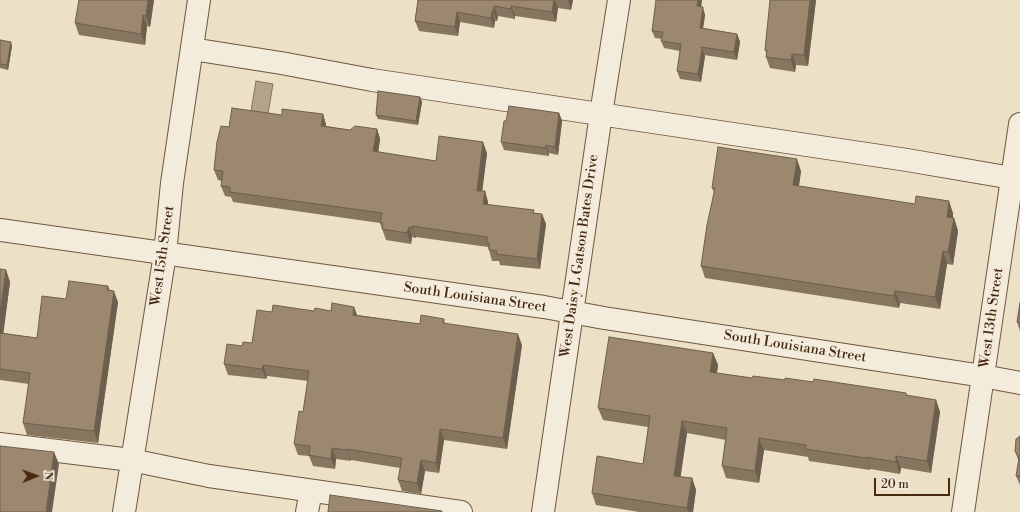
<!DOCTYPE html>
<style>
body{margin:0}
#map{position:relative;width:1020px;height:512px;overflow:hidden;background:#ece0c7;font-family:"Libre Bodoni",serif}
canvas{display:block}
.north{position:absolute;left:16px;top:456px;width:40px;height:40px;-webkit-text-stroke:3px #f3ebdb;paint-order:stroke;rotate:89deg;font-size:11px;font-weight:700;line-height:16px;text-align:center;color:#462910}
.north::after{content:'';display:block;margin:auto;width:14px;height:18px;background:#462910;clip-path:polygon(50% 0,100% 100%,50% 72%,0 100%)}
.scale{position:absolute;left:874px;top:478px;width:76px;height:18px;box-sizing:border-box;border:2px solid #462910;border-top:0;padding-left:5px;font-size:12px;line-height:14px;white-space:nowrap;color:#462910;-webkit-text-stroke:3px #f3ebdb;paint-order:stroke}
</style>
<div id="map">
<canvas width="1020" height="512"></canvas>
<div class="north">N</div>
<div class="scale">20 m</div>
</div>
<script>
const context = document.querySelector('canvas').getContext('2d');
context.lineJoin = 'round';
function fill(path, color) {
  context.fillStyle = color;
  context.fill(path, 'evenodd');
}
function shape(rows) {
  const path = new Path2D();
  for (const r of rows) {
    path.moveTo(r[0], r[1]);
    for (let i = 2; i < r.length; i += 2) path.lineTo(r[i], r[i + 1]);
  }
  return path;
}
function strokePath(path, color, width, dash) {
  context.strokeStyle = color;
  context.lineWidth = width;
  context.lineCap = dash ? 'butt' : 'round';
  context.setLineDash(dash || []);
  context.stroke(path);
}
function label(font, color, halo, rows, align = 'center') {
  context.font = font + ' "Libre Bodoni",serif';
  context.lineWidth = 3;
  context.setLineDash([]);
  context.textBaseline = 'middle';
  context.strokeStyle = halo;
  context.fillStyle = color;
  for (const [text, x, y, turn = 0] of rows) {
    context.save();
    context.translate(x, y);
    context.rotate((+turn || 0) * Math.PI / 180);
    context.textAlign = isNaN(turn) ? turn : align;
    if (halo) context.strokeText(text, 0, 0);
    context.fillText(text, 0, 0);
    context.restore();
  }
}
const water = shape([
 [256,81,273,84,268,114,251,111,256,81]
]);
fill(water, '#b4a289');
strokePath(water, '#887259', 1);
const minor = shape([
 [192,49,281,63,372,80,907,160,1012,178],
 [0,230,544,307,604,318,983,376,1020,383],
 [0,444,131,460,209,476,461,512],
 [124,512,165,254,172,183,199,0],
 [307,512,311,491],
 [543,512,601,114,619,0],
 [963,512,1020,124]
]);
strokePath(minor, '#70573e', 24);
strokePath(minor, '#f3ebdb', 22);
fill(shape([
 [154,0,150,27,147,26,145,45,79,35,75,23],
 [418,0,573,0,571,10,558,8,556,22,515,16,515,19,498,16,497,21,495,21,494,28,460,22,458,36,419,31,415,21],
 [658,0,702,0,701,7,705,15,703,28,737,34,740,42,737,60,704,55,705,56,701,82,680,79,677,71,680,51,664,48,661,41,662,39,655,38,652,31],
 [816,0,808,66,796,65,795,72,770,68,766,57,767,55,765,50],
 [0,40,12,46,8,70,0,68],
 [420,97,422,102,418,125,378,119,376,115],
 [559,113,562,121,558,155,549,153,549,156,504,150,501,142],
 [323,114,326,125,326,126,350,130,377,129,380,139,378,152,436,161,487,153,482,191,485,191,488,202,488,205,542,214,546,224,540,269,500,265,499,261,492,261,489,250,488,247,416,237,416,238,412,237,411,244,386,240,380,223,233,202,231,197,225,196,221,186,222,181,218,180,214,170,229,127,282,115],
 [801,171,799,186,953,213,953,218,954,218,958,231,953,265,947,264,940,309,900,303,899,308,705,278,701,266,714,192,712,188],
 [0,269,6,270,10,282,3,333,37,338,66,299,108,286,110,290,118,302,98,443,27,435,23,423,29,384,0,380],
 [1020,303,1020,331,1017,322],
 [314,311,357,315,420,324,444,319,445,324,522,345,507,449,444,440,439,473,425,471,421,494,402,491,398,480,400,468,351,460,351,461,336,459,335,469,313,466,309,456,298,455,294,444,303,412,308,381,267,376,266,379,228,375,224,364,242,346,252,343,272,312],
 [713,353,718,365,717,373,752,378,813,382,936,400,940,412,931,473,901,468,900,474,870,469,870,470,809,461,808,457,764,450,759,483,726,478,722,466,726,440,687,433,680,477,692,478,696,490,693,512,639,512,596,505,592,493,643,464,648,427,603,420,598,408],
 [1020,436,1020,485,1016,476,1019,462,1015,451]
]), '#86755f');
fill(shape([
 [148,0,154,0,150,27,146,16],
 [554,0,555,0,558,8,556,22,552,12],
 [568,0,573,0,571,10],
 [698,0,702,0,700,14,697,6],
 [810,0,816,0,808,66,804,55],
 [494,6,498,16,497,21,493,11],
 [511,6,515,16,515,19,511,9],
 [703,7,705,15,702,35,700,28],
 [492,11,495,21,494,28,491,18],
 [457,12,460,22,458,36,455,27],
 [143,15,147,26,145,45,141,34],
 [737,34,740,42,737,60,734,52],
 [11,42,12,46,8,70,7,65],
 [702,49,705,56,701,82,698,74],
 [792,54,796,65,795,72,791,60],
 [420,97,422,102,418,125,416,121],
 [559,113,562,121,558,155,555,147],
 [323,114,326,125,325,136,321,126],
 [377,129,380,139,377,162,373,151],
 [483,142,487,153,481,201,477,191],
 [546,145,549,153,549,156,546,148],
 [797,159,801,171,797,198,793,185],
 [485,191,488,202,487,214,483,204],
 [949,201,953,213,951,230,947,217],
 [542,214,546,224,540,269,537,259],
 [954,218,958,231,953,265,948,252],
 [412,226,416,237,416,238,412,228],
 [409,227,412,237,411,244,407,233],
 [943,251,947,264,940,309,935,297],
 [6,270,10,282,2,344,0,340,0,313],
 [114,291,118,302,98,443,94,431],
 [895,291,900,303,899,308,894,296],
 [354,307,358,317,353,315],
 [518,334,522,345,507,449,503,438],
 [713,353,718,365,715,384,710,372],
 [263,365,267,376,266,379,262,369],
 [936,400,940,412,931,473,927,461],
 [682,421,687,433,679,488,674,476],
 [440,429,444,440,439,473,436,463],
 [759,438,764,450,759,483,755,471],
 [332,448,336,459,335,469,331,459],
 [347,449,351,460,351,461,347,450],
 [54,452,59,464,52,512,46,512],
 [896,456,901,468,900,474,896,462],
 [866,457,870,469,870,470,866,458],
 [421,460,425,471,421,494,417,483],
 [692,478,696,490,693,512,688,512,687,508]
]), '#6d5f4e');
const building = shape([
 [79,0,148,0,146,16,143,15,141,34,75,23,79,0],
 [418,0,554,0,552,12,511,6,511,9,494,6,493,11,492,11,491,18,457,12,455,27,415,21,418,0],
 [656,0,698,0,697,6,703,7,700,28,737,34,734,52,701,47,702,49,698,74,677,71,681,44,661,41,663,32,652,31,656,0],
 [770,0,810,0,804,55,792,54,791,60,766,57,767,50,765,50,770,0],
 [0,40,11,42,7,65,0,64,0,40],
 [378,91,420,97,416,121,376,115,378,91],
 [509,106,559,113,555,147,546,145,546,148,501,142,504,121,506,121,509,106],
 [232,108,282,115,282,109,323,114,321,126,350,130,355,126,377,129,373,151,436,161,439,136,483,142,477,191,485,191,483,204,534,210,533,213,542,214,537,259,496,254,497,251,489,250,489,243,487,242,487,237,412,226,412,228,409,227,407,233,382,229,383,223,380,223,382,213,230,192,230,187,221,186,223,171,214,170,217,142,221,126,229,127,232,108],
 [718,147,797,159,793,185,915,204,916,196,949,201,947,217,954,218,948,252,943,251,935,297,895,291,894,296,701,266,707,225,715,188,712,188,718,147],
 [0,269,6,270,0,313,0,269],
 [69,281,108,286,107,290,114,291,94,431,23,423,30,373,0,369,0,333,37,338,42,296,66,299,69,281],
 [332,303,354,307,353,315,420,324,421,315,444,319,443,323,518,334,503,438,440,429,436,463,421,460,417,483,398,480,402,458,347,449,347,450,332,448,331,459,309,455,310,446,294,444,299,411,303,412,309,371,263,365,262,369,224,364,227,344,242,346,243,342,252,343,257,310,272,312,273,305,314,311,315,308,331,311,332,303],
 [1020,303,1020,323,1017,322,1020,303],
 [609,337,713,353,710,372,752,378,753,376,785,380,785,378,813,382,814,379,906,393,906,395,936,400,927,461,896,456,896,462,866,457,866,458,805,449,806,445,759,438,755,471,722,466,727,428,682,421,674,476,692,478,687,508,592,493,597,456,643,464,650,416,598,408,609,337],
 [1020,436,1020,476,1016,476,1019,458,1015,451,1016,439,1020,436],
 [0,446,54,452,46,512,0,512,0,446],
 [330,495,442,511,442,512,328,512,330,495]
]);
fill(building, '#9c886f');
strokePath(building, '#6d5f4e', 1);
label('14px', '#462910', '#f3ebdb', [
 ["West 15th Street",163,256,-82],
 ["West Daisy L Gatson Bates Drive",580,256,-82],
 ["South Louisiana Street",475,298,8],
 ["West 13th Street",992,318,-82],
 ["South Louisiana Street",795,347,9]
]);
</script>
